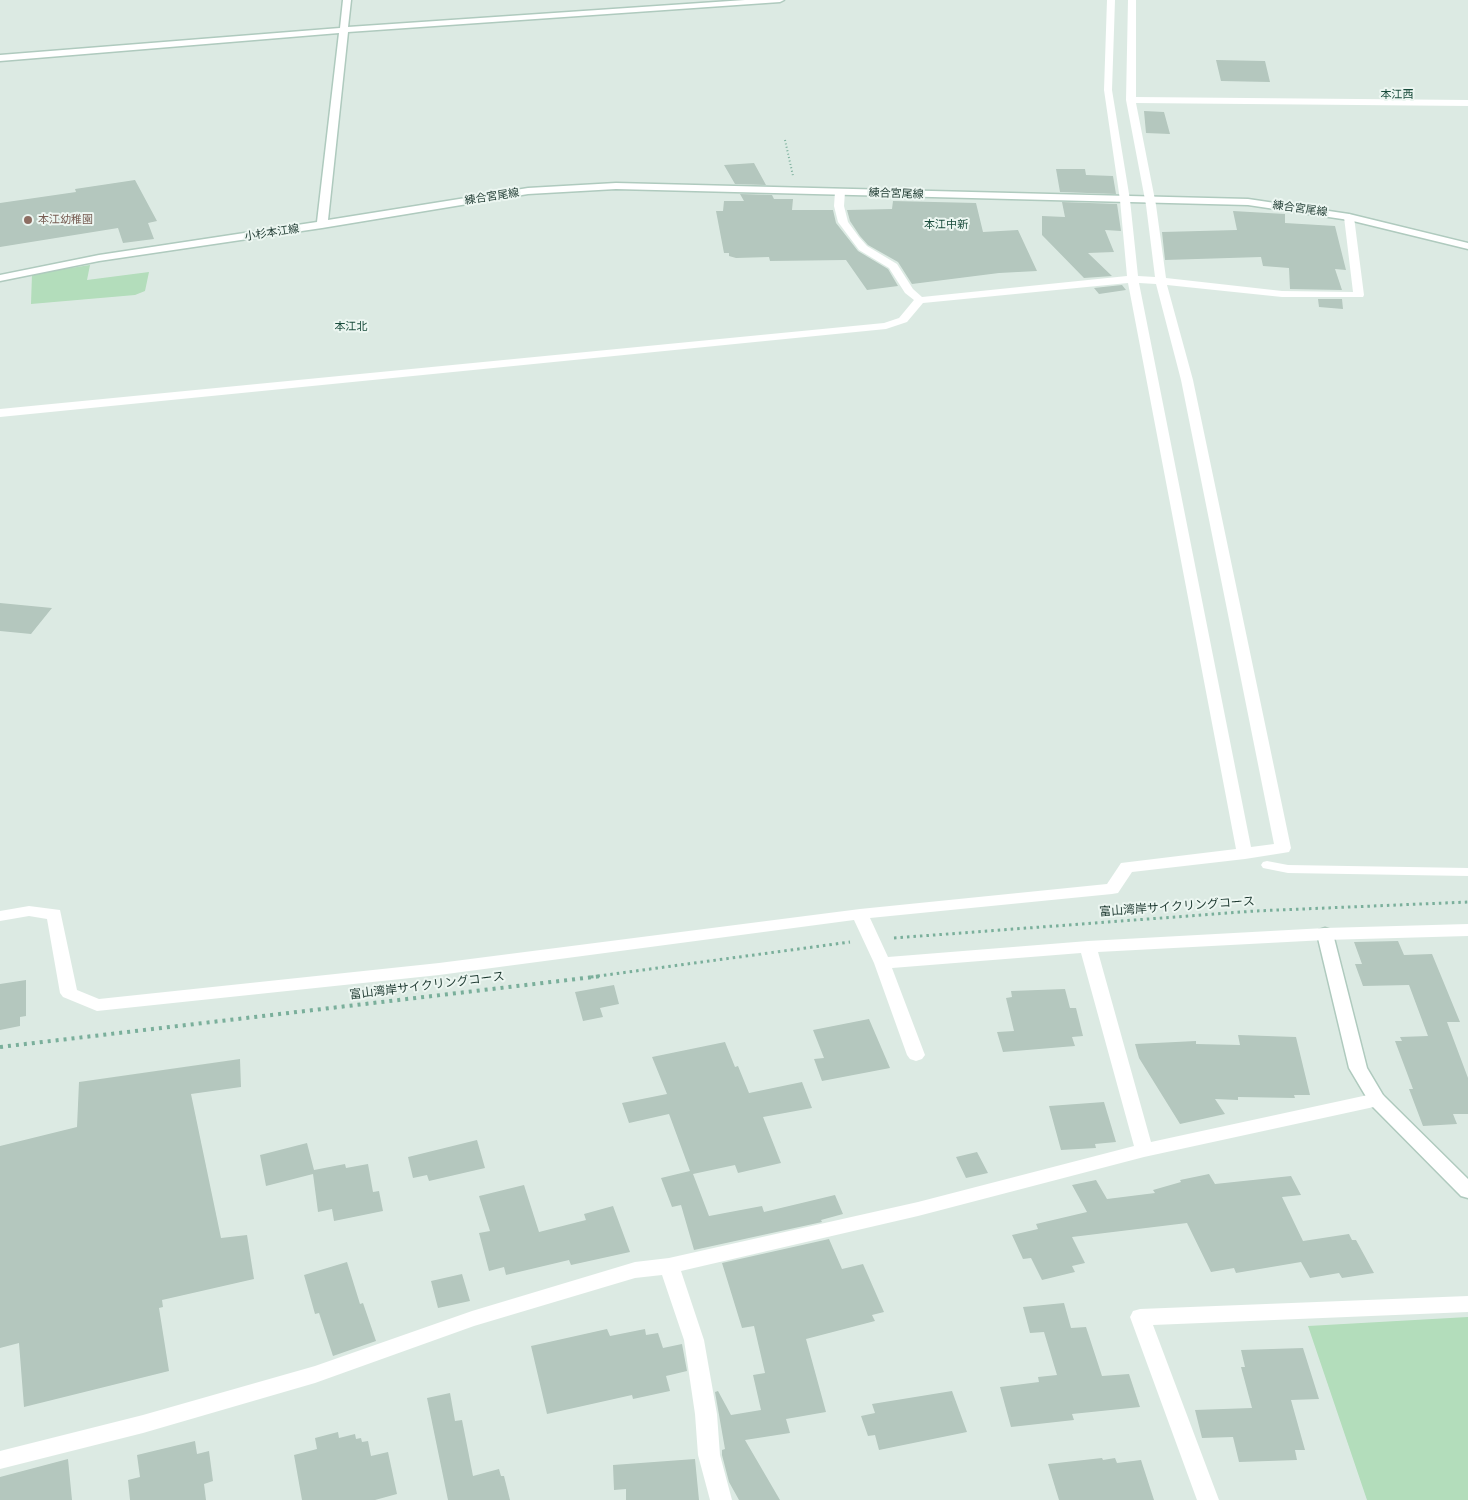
<!DOCTYPE html>
<meta charset="utf-8">
<style>
body{margin:0}
canvas{display:block;background:#dceae3}
</style>
<canvas width="1468" height="1500"></canvas>
<script>
const context = document.querySelector('canvas').getContext('2d');
context.lineJoin = 'round';
function fill(path, color) {
  context.fillStyle = color;
  context.fill(path, 'evenodd');
}
function shape(rows) {
  const path = new Path2D();
  for (const r of rows) {
    path.moveTo(r[0], r[1]);
    for (let i = 2; i < r.length; i += 2) path.lineTo(r[i], r[i + 1]);
  }
  return path;
}
function strokePath(path, color, width, dash) {
  context.strokeStyle = color;
  context.lineWidth = width;
  context.lineCap = dash ? 'butt' : 'round';
  context.setLineDash(dash || []);
  context.stroke(path);
}
function label(font, color, halo, rows, align = 'center') {
  context.font = font + ' Helvetica,"Noto Sans JP",sans-serif';
  context.lineWidth = 4;
  context.setLineDash([]);
  context.textBaseline = 'middle';
  context.strokeStyle = halo;
  context.fillStyle = color;
  for (const [text, x, y, turn = 0] of rows) {
    context.save();
    context.translate(x, y);
    context.rotate((+turn || 0) * Math.PI / 180);
    context.textAlign = isNaN(turn) ? turn : align;
    if (halo) context.strokeText(text, 0, 0);
    context.fillText(text, 0, 0);
    context.restore();
  }
}
fill(shape([
 [90,265,87,280,149,272,145,291,135,295,31,304,32,274],
 [1468,1317,1468,1500,1367,1500,1308,1326]
]), '#b3ddbb');
fill(shape([
 [1216,60,1265,61,1270,82,1221,81],
 [1144,111,1164,112,1170,134,1146,133],
 [754,163,766,185,735,184,724,165],
 [1056,169,1085,169,1086,175,1113,176,1116,194,1060,192],
 [135,180,157,221,148,223,154,239,123,243,118,228,0,247,0,203,76,192,75,189],
 [740,194,772,195,774,199,793,199,792,210,833,210,836,223,858,251,888,269,898,286,867,290,846,260,770,261,769,257,736,258,729,256,729,253,724,253,716,211,723,211,724,201,744,201],
 [893,201,976,203,983,232,1018,230,1037,271,999,273,912,284,898,262,868,245,860,236,850,221,847,210,892,209],
 [1062,202,1117,204,1121,231,1105,230,1114,252,1088,253,1112,276,1084,278,1042,235,1042,216,1065,217],
 [1233,211,1285,214,1285,223,1335,226,1346,270,1335,269,1342,290,1290,289,1289,268,1263,266,1261,257,1165,260,1162,232,1237,230],
 [1122,285,1126,290,1099,294,1094,288],
 [1318,299,1342,299,1343,309,1319,307],
 [0,603,52,608,31,634,0,631],
 [1398,941,1404,955,1432,954,1460,1022,1447,1022,1468,1078,1468,1114,1453,1114,1457,1124,1423,1126,1409,1089,1413,1089,1395,1041,1402,1041,1400,1037,1428,1036,1409,985,1363,986,1355,964,1362,964,1354,942],
 [26,980,26,1016,20,1017,20,1026,0,1030,0,984],
 [614,985,619,1004,600,1008,603,1017,583,1021,575,992],
 [1065,989,1070,1008,1076,1008,1083,1036,1072,1037,1075,1046,1003,1052,997,1032,1014,1031,1006,998,1012,997,1011,991],
 [869,1019,890,1068,822,1081,814,1059,824,1058,813,1030],
 [1238,1035,1296,1037,1310,1095,1294,1095,1295,1098,1238,1097,1238,1100,1215,1099,1225,1114,1180,1124,1139,1058,1135,1044,1196,1041,1196,1044,1240,1045],
 [725,1042,735,1067,738,1066,749,1093,802,1082,812,1108,763,1117,781,1163,738,1173,735,1165,693,1174,709,1216,762,1206,764,1212,835,1195,843,1214,821,1220,822,1222,694,1250,681,1205,672,1207,661,1178,690,1171,669,1114,629,1123,622,1103,667,1094,652,1057],
 [240,1059,241,1087,191,1094,221,1238,247,1235,254,1279,162,1300,163,1307,159,1308,169,1371,24,1407,19,1343,0,1348,0,1146,77,1127,79,1082],
 [1104,1102,1116,1142,1095,1144,1096,1148,1061,1150,1049,1106],
 [477,1140,485,1168,429,1181,427,1175,413,1178,408,1157],
 [307,1143,314,1170,345,1164,346,1168,368,1164,373,1192,379,1191,383,1211,334,1221,332,1209,318,1212,313,1174,266,1186,260,1155],
 [977,1152,988,1173,966,1178,956,1157],
 [1209,1174,1215,1184,1291,1176,1301,1195,1282,1197,1303,1241,1349,1234,1352,1240,1356,1240,1374,1273,1342,1278,1339,1273,1310,1278,1301,1262,1236,1273,1234,1268,1211,1272,1187,1223,1072,1237,1085,1263,1072,1266,1075,1272,1042,1280,1031,1258,1023,1259,1012,1235,1038,1229,1036,1224,1087,1212,1072,1185,1096,1180,1107,1199,1155,1193,1153,1190,1181,1182,1180,1180],
 [524,1185,539,1232,586,1220,584,1214,613,1206,630,1252,571,1265,569,1260,506,1275,504,1267,489,1271,479,1233,490,1231,479,1196],
 [829,1239,842,1269,863,1264,884,1312,872,1315,875,1321,806,1339,826,1412,786,1419,790,1433,745,1440,780,1500,739,1500,729,1482,722,1455,722,1450,725,1449,715,1392,718,1391,731,1415,761,1410,753,1375,765,1373,754,1326,742,1328,722,1263],
 [347,1262,360,1304,363,1303,376,1341,333,1356,319,1313,315,1314,304,1275],
 [462,1274,470,1301,438,1308,431,1281],
 [1064,1303,1071,1328,1086,1327,1102,1376,1129,1374,1140,1407,1072,1414,1074,1420,1011,1427,1000,1387,1039,1382,1038,1377,1057,1375,1044,1332,1030,1333,1023,1307],
 [607,1329,610,1336,645,1329,646,1335,658,1333,663,1348,682,1344,687,1371,666,1376,670,1391,633,1399,632,1395,547,1414,531,1346],
 [1303,1348,1319,1399,1291,1400,1305,1450,1295,1450,1297,1460,1239,1462,1233,1437,1202,1438,1195,1410,1252,1408,1241,1367,1245,1367,1241,1350],
 [952,1391,967,1432,879,1450,875,1435,868,1436,861,1416,875,1413,872,1404],
 [450,1393,455,1421,462,1420,473,1476,499,1469,501,1476,504,1476,510,1500,448,1500,427,1398],
 [338,1432,339,1438,355,1434,356,1439,361,1438,362,1442,368,1441,371,1456,388,1452,397,1494,375,1500,302,1500,294,1455,317,1449,315,1438],
 [195,1441,197,1454,209,1451,213,1481,204,1484,206,1500,130,1500,128,1480,140,1477,137,1455],
 [1102,1458,1103,1460,1115,1458,1117,1463,1141,1460,1154,1500,1059,1500,1048,1464],
 [68,1459,72,1500,0,1500,0,1477],
 [695,1459,699,1500,626,1500,626,1489,614,1490,613,1465]
]), '#b4c7be');
const secondary = shape([
 [343,0,351,0,348,27,745,0,784,0,780,2,348,32,328,220,528,188,616,183,1248,199,1349,214,1468,243,1468,249,1349,220,1248,205,616,189,528,194,322,228,99,261,0,281,0,275,99,255,317,222,339,33,0,61,0,55,340,28,343,0],
 [1325,928,1331,930,1333,934,1367,1068,1383,1095,1468,1179,1468,1198,1461,1196,1371,1105,1349,1068,1317,934,1319,930,1325,928]
]);
strokePath(secondary, '#afcabe', 3);
strokePath(shape([
 [785,140,793,176]
]), '#7aaf9b', 2, [1, 2.5]);
strokePath(shape([
 [894,938,1255,911,1468,902],
 [591,977,850,942]
]), '#7aaf9b', 3, [2.5, 4]);
strokePath(shape([
 [0,1047,602,976]
]), '#7aaf9b', 4, [3, 5]);
fill(shape([
 [1267,861,1288,865,1468,868,1468,876,1288,873,1263,868,1261,865,1263,862,1267,861]
]), '#fff');
fill(shape([
 [1107,0,1115,0,1112,90,1130,200,1138,276,1155,277,1146,205,1126,100,1128,0,1136,0,1136,97,1468,100,1468,106,1136,103,1156,205,1166,278,1282,291,1353,292,1344,217,1349,214,1354,217,1364,295,1363,297,1282,297,1167,285,1193,380,1291,848,1289,852,1283,853,1245,859,1132,872,1118,893,1112,894,870,918,888,957,1088,941,1325,928,1468,924,1468,936,1325,940,1098,952,1151,1142,1377,1093,1383,1095,1386,1100,1383,1105,1144,1157,918,1216,681,1271,704,1340,717,1414,720,1455,732,1500,710,1500,698,1455,695,1414,684,1340,662,1275,635,1278,474,1326,315,1383,143,1433,0,1469,0,1451,143,1415,315,1366,472,1311,635,1262,669,1258,918,1202,1134,1146,1081,953,892,968,925,1055,922,1059,916,1061,910,1059,907,1055,874,963,854,920,439,975,97,1011,63,997,60,993,47,919,29,916,0,921,0,911,29,906,60,910,77,990,99,999,439,963,860,909,1107,884,1121,863,1236,849,1128,283,923,303,907,322,886,329,0,417,0,409,884,323,899,318,914,300,905,293,889,268,859,250,838,222,834,206,835,192,840,189,845,192,844,206,848,222,859,237,867,246,897,264,913,289,922,297,1127,276,1120,200,1104,90,1107,0],
 [1139,283,1156,284,1181,380,1274,844,1251,847,1139,283],
 [1468,1296,1468,1312,1153,1325,1219,1500,1197,1500,1130,1317,1133,1311,1140,1309,1468,1296]
]), '#fff');
fill(secondary, '#fff');
for (const [x, y, r, color] of [
 [28,220,5,"#8d6e63"]
]) {
  const dot = new Path2D();
  dot.arc(x, y, r, 0, 2 * Math.PI);
  context.fillStyle = color;
  context.fill(dot);
  strokePath(dot, '#ecf6f1', 2);
}
label('11px', '#194c3c', '#ecf6f1', [
 ["本江西",1397,95],
 ["本江中新",946,225],
 ["本江北",351,327]
]);
label('11px', '#1d3930', '#ecf6f1', [
 ["練合宮尾線",896,194,2],
 ["練合宮尾線",492,197,-9],
 ["練合宮尾線",1300,209,8],
 ["小杉本江線",272,233,-9]
]);
label('11px', '#785e54', '#ecf6f1', [
 ["本江幼稚園",38,220]
], 'left');
label('12px', '#1d3930', '#ecf6f1', [
 ["富山湾岸サイクリングコース",1177,907,-4],
 ["富山湾岸サイクリングコース",427,986,-7]
]);
</script>
